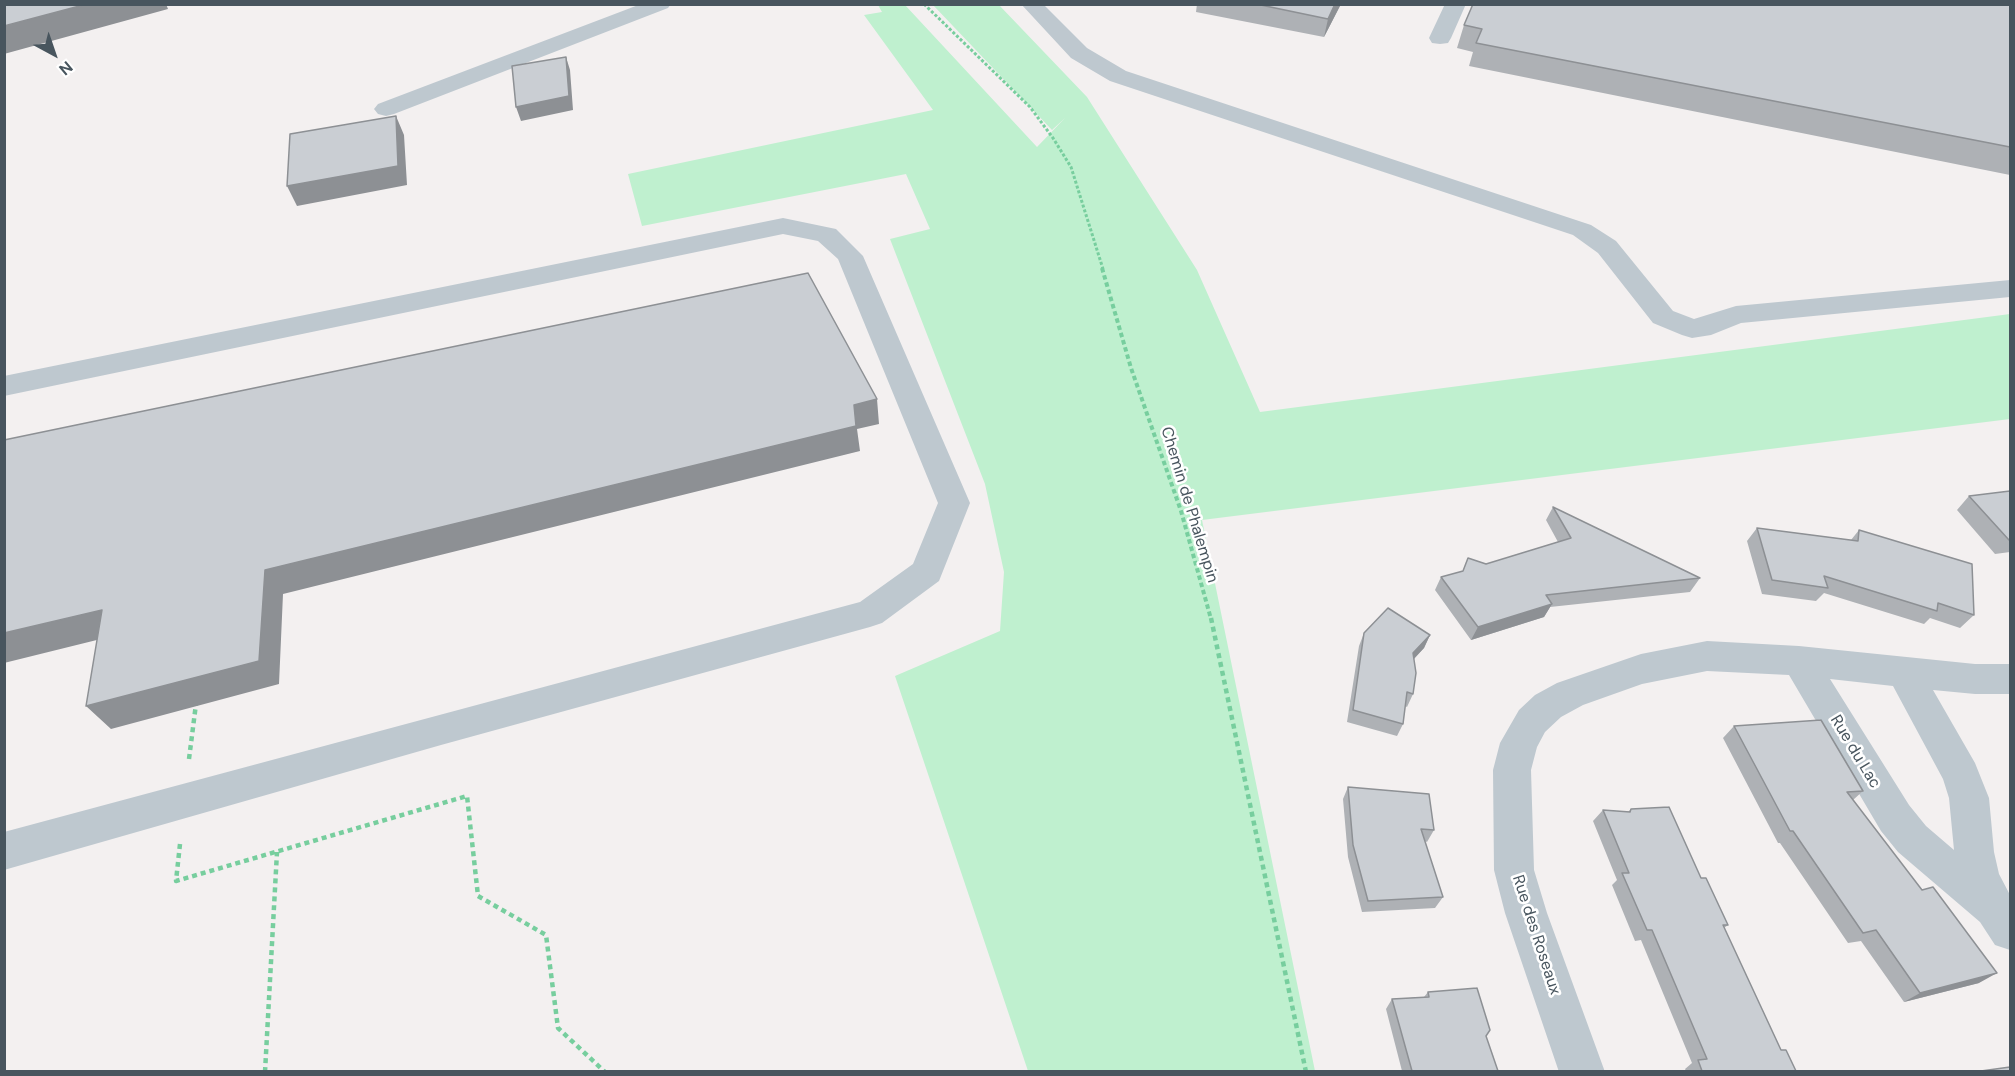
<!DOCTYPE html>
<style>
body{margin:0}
#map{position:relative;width:2015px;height:1076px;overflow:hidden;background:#f3f0f0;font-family:"DM Sans",sans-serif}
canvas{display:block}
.frame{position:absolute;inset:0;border:6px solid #48555e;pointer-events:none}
.north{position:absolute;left:24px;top:24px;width:60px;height:60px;-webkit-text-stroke:4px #fff;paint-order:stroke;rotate:140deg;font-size:16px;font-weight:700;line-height:24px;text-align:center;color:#48555e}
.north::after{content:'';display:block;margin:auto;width:21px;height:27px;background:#48555e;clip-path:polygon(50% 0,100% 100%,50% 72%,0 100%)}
</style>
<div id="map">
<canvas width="2015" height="1076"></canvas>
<div class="frame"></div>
<div class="north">N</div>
</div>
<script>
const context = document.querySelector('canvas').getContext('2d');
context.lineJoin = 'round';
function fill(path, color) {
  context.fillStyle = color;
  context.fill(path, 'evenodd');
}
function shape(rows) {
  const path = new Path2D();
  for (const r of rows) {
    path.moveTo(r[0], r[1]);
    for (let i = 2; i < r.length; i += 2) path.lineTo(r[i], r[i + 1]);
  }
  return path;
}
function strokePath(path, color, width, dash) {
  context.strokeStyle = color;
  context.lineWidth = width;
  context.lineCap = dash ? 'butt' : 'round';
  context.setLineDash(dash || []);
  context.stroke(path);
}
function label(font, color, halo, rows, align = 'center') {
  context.font = font + ' "DM Sans",sans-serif';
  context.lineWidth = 5;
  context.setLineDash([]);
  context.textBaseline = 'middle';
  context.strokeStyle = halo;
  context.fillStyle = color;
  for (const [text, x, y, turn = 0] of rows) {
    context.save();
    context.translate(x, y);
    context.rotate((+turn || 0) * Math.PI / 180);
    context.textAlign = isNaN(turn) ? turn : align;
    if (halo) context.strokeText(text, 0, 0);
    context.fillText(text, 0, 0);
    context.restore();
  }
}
fill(shape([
 [878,5,905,5,1037,147,1065,118,1052,130,933,5,999,5,1087,97,1197,270,1260,412,2010,314,2010,419,1202,520,1315,1071,1028,1071,895,676,1000,631,1004,572,985,484,890,239,930,229,906,174,642,226,628,174,933,110,864,15,882,12]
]), '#bff0cf');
strokePath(shape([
 [924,4,1030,107,1053,138,1071,167,1103,269]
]), '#77ce9e', 3, [3, 2]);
strokePath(shape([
 [1102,268,1131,368,1181,511,1211,619]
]), '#77ce9e', 4, [4.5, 3]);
strokePath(shape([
 [1211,618,1306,1072],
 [189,759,196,704],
 [180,844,176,881,467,796,478,896,546,935,558,1028,605,1072],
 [265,1072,277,852]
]), '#77ce9e', 4.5, [5, 4]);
fill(shape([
 [641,4,671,4,668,8,394,114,386,116,378,114,374,109,378,104,641,4],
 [1021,4,1043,4,1087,48,1126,71,1591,225,1616,241,1673,311,1694,319,1736,306,2010,280,2010,297,1741,323,1711,335,1692,338,1682,335,1653,323,1598,253,1573,235,1110,81,1071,58,1021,4],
 [1445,4,1466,4,1451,38,1448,43,1440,44,1432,43,1429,38,1445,4],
 [783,218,836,229,863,256,970,503,939,581,882,623,870,627,441,745,4,870,4,832,860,602,913,564,938,503,838,259,818,241,783,234,4,396,4,376,783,218],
 [1707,641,1799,646,1975,664,2010,664,2010,694,1975,694,1933,690,1975,763,1989,798,1994,852,1999,874,2010,895,2010,950,1995,945,1980,922,1898,852,1881,831,1789,675,1707,671,1642,684,1583,705,1561,717,1545,732,1537,747,1531,770,1534,870,1547,913,1605,1072,1559,1072,1505,913,1494,870,1493,770,1500,743,1519,710,1535,695,1557,683,1641,654,1707,641],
 [1830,679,1893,686,1943,779,1949,798,1954,850,1926,826,1909,805,1830,679]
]), '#bec8cf');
fill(shape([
 [1197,4,1341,4,1324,37,1196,12],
 [2010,4,2010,175,1469,66,1473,52,1457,48,1464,25],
 [2010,491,2010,552,1995,554,1957,510,1969,496],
 [1553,507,1700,578,1690,592,1550,607,1544,617,1471,640,1435,590,1441,577,1463,571,1468,558,1486,564,1558,542,1546,520],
 [1757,528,1851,540,1859,530,1974,615,1960,628,1930,618,1924,624,1824,593,1816,601,1762,594,1747,541],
 [1364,633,1430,635,1424,648,1414,659,1413,694,1407,707,1405,706,1403,724,1397,736,1347,722,1359,646],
 [1734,726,1863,791,1853,800,1979,983,1904,1002,1861,941,1848,943,1780,843,1778,843,1723,738],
 [1348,787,1434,830,1427,842,1425,841,1443,897,1435,908,1362,912,1348,857,1343,799],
 [1631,809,1701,878,1728,925,1724,928,1781,1050,1796,1071,1686,1071,1685,1069,1692,1063,1641,940,1635,941,1612,885,1617,880,1593,821,1603,810,1628,812],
 [1428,992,1486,1036,1498,1071,1402,1071,1386,1009,1392,999,1424,997]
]), '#aeb1b5');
fill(shape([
 [87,4,166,4,168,9,4,54,4,26],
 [1335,4,1341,4,1324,37,1328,19],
 [566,57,570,70,573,110,521,121,516,107],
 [396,116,404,135,407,185,297,206,287,186],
 [877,399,879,424,857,429,860,451,283,594,279,684,111,729,86,706,265,570,854,405],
 [1552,604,1544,617,1471,640,1478,627],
 [102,610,125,633,4,663,4,633],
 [1430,635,1424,648,1407,666,1413,653],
 [1997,973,1979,983,1904,1002,1920,993]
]), '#8d9094');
const building = shape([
 [4,4,87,4,4,26,4,4],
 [1256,4,1335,4,1328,19,1256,4],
 [1473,4,2010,4,2010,147,1476,43,1482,29,1464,25,1473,4],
 [566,57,569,96,516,107,512,66,566,57],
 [396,116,398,166,287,186,290,134,396,116],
 [808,273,877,399,854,405,856,426,265,570,259,661,86,706,102,610,4,633,4,440,808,273],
 [2010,491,2010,540,2009,540,1969,496,2010,491],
 [1553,507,1700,578,1546,595,1552,604,1478,627,1441,577,1463,571,1468,558,1486,564,1571,538,1553,507],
 [1757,528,1858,541,1859,530,1972,564,1974,615,1938,603,1937,611,1824,576,1828,588,1772,580,1757,528],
 [1388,608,1430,635,1413,653,1416,673,1413,694,1407,692,1403,724,1353,710,1364,633,1388,608],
 [1821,720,1863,791,1847,792,1922,890,1933,887,1997,973,1920,993,1876,930,1863,933,1793,831,1790,831,1734,726,1821,720],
 [1348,787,1429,794,1434,830,1421,829,1443,897,1368,901,1353,845,1348,787],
 [1669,807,1701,878,1706,878,1728,925,1723,925,1781,1050,1786,1050,1796,1071,1702,1071,1698,1060,1707,1059,1652,930,1647,930,1622,873,1629,873,1603,810,1630,812,1631,809,1669,807],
 [1477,988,1490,1030,1486,1036,1498,1071,1412,1071,1392,999,1429,997,1428,992,1477,988],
 [2010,1067,2010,1071,1981,1071,2010,1067]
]);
fill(building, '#caced3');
strokePath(building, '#8d9094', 1.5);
label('16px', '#48555e', '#fff', [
 ["Chemin de Phalempin",1189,505,73],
 ["Rue du Lac",1855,752,59],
 ["Rue des Roseaux",1536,935,72]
]);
</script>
